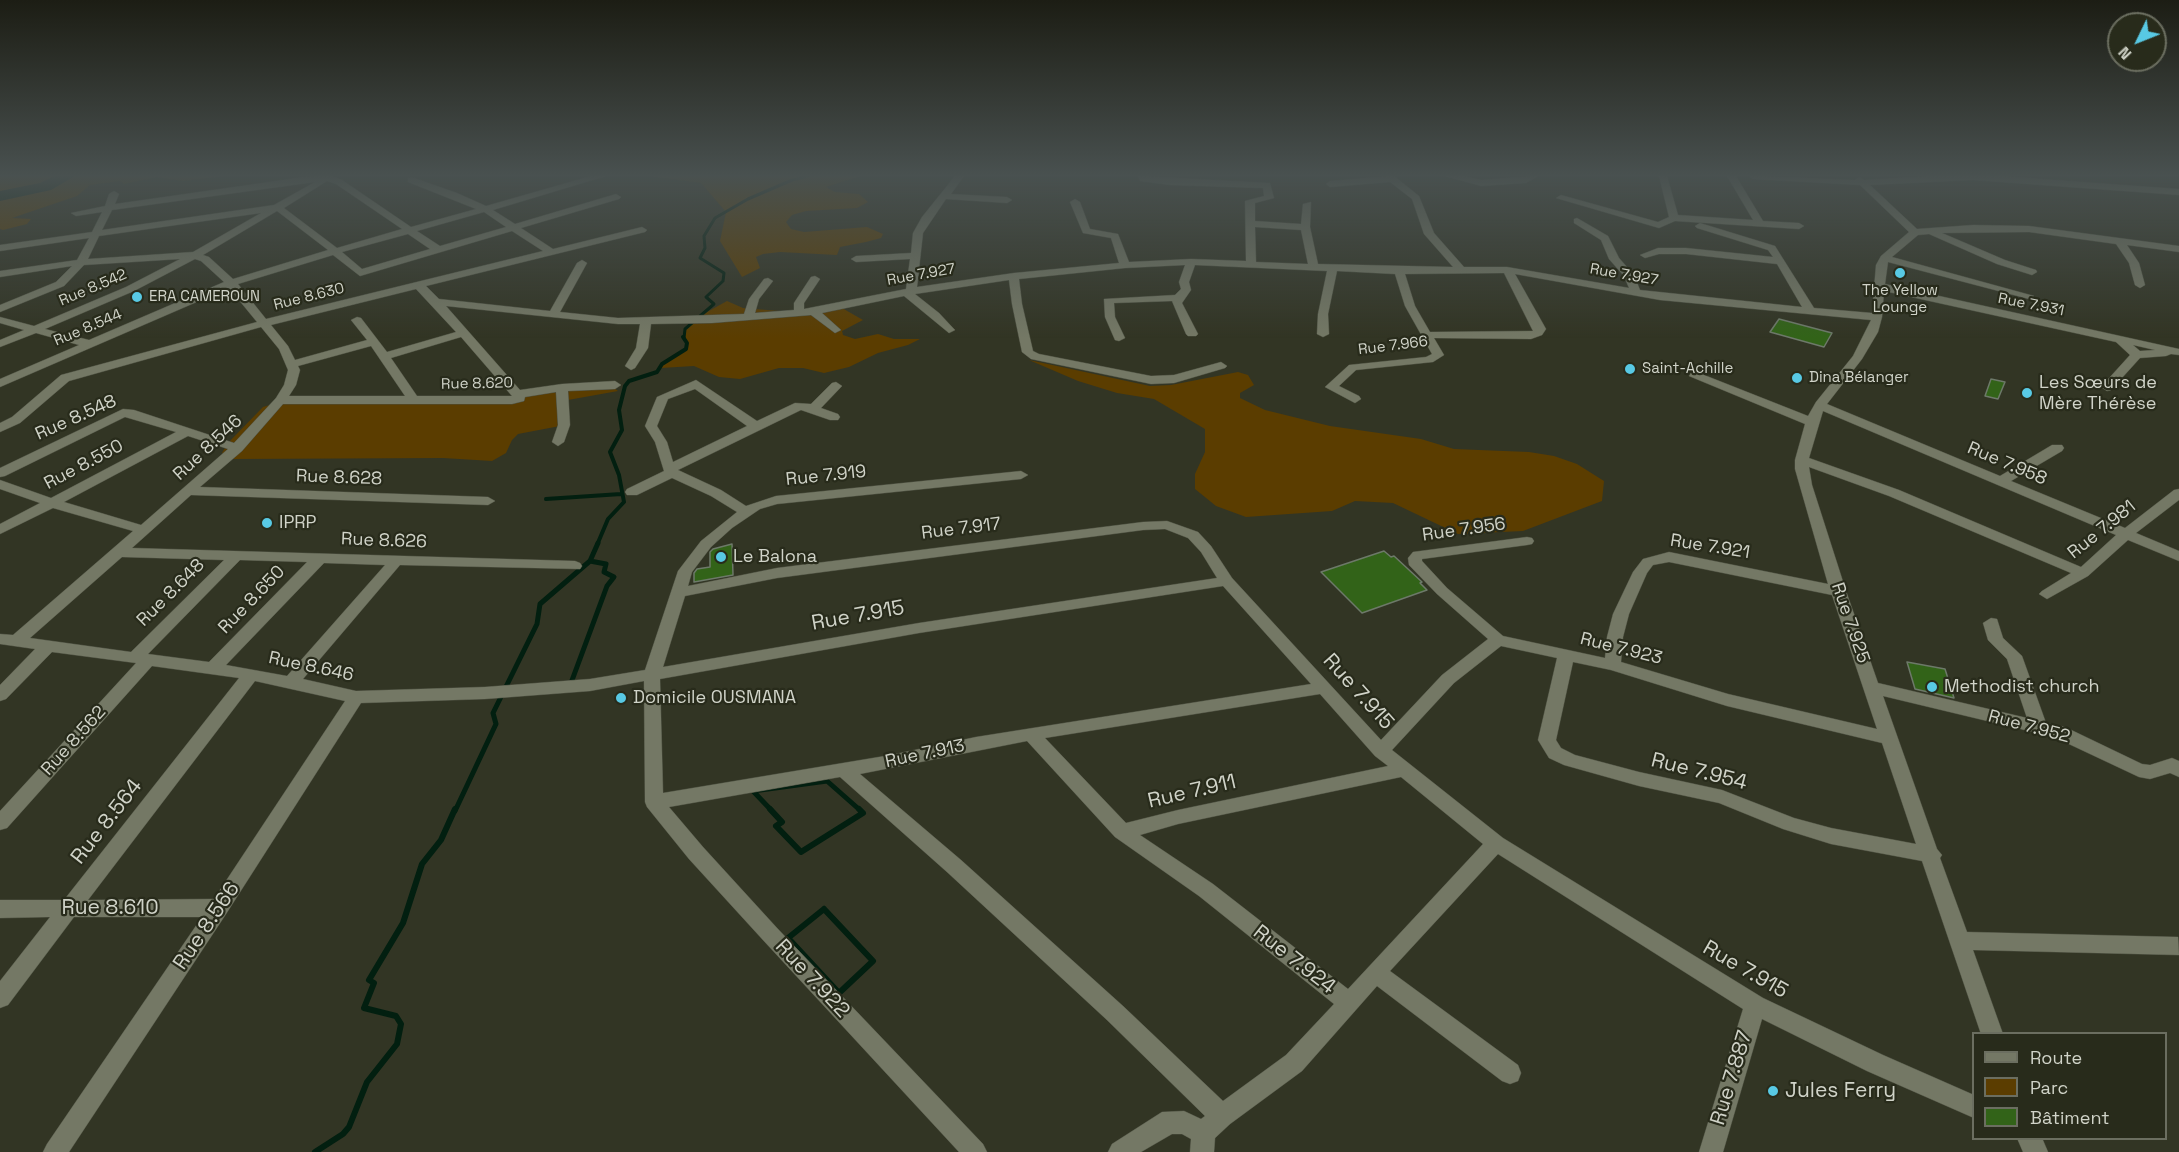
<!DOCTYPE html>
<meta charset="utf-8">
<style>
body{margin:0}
#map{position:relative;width:2179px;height:1152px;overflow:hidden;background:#323524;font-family:"Space Grotesk",sans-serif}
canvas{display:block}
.legend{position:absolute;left:1972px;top:1032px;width:195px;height:108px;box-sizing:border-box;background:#282b1b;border:2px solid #6b6e60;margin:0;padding:8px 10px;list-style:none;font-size:18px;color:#d0d3c8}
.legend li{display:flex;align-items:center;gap:12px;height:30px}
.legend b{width:30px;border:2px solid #6b6e60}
.north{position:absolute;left:2107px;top:12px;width:60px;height:60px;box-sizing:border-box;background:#282b1b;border:2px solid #6b6e60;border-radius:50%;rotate:227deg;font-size:16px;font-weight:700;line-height:24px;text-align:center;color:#d0d3c8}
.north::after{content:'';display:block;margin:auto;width:21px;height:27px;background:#58c9e4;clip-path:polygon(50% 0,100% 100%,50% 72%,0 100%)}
</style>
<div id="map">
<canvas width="2179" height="1152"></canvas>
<ul class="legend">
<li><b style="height:8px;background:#747865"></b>Route</li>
<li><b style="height:16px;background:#5b3d00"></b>Parc</li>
<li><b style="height:16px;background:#326318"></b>Bâtiment</li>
</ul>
<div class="north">N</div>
</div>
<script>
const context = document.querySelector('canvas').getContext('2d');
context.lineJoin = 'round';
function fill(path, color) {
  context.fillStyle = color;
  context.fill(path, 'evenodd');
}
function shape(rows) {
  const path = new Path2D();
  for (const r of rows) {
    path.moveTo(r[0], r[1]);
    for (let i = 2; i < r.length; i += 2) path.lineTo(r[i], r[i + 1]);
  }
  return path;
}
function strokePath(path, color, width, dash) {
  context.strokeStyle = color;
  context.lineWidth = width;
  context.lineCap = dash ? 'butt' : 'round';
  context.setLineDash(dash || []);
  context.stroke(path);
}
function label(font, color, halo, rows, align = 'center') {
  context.font = font + ' "Space Grotesk",sans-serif';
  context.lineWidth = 4.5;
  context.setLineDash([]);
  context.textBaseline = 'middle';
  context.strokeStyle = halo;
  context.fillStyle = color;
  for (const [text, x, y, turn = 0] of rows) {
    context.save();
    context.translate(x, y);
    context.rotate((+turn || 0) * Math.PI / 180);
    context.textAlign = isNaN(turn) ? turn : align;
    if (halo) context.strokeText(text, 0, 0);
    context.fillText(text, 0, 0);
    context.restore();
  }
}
fill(shape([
 [0,176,225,176,183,181,157,177,124,184,120,181,90,185,77,196,12,218,31,219,27,224,3,230,0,229],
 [649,176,861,176,826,187,835,192,859,194,868,202,857,208,806,211,792,215,786,222,791,229,804,232,867,227,883,234,881,238,866,242,840,247,837,255,780,252,763,254,756,257,760,268,742,277,720,241,726,212,701,183],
 [727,301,743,308,791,312,842,308,863,320,842,331,843,335,855,339,878,334,894,339,920,339,908,345,878,353,849,367,824,373,803,368,779,368,740,379,719,377,694,366,661,368,662,364,675,354,685,349,687,343,683,336,685,329,698,317],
 [1029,360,1150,386,1171,385,1238,372,1248,375,1254,385,1240,393,1240,398,1265,410,1330,426,1421,439,1454,449,1529,452,1554,456,1577,464,1604,481,1602,501,1523,531,1458,534,1393,503,1355,501,1332,511,1246,517,1216,506,1195,489,1195,474,1205,452,1205,429,1154,399,1117,393,1078,381],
 [613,387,618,391,568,400,560,426,518,434,512,440,506,453,492,461,443,458,234,459,222,453,227,444,263,407,286,400,516,397,532,391]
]), '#5b3d00');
strokePath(shape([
 [684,338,685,329,714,304,706,297,723,281,724,273,700,258,705,248,704,236,715,218,748,199,792,180,808,176]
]), '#021f10', 3);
strokePath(shape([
 [546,499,621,494],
 [597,545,608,519,624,502,619,475,610,452,622,430,619,410,625,386,629,381,657,372,662,364,686,349,687,343,683,337]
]), '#021f10', 4);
strokePath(shape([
 [571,683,607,586,614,577,604,572,606,564,590,561],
 [455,811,496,724,493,713,537,624,540,604,590,561,598,543],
 [772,811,753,791,827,781,861,811]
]), '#021f10', 5);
strokePath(shape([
 [770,809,782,822,776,826,801,852,863,813,859,809],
 [824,909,873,961,839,993,788,938,824,909],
 [315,1152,343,1134,349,1127,367,1082,397,1044,401,1024,396,1016,364,1008,374,983,369,980,403,923,422,864,441,840,455,809]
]), '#021f10', 6);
fill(shape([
 [54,176,75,176,51,190,0,201,0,191,40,183,54,176]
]), '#021f10');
const building = shape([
 [1779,319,1832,333,1824,347,1770,332,1779,319],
 [1991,379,2005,382,1998,399,1985,396,1991,379],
 [732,544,733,575,694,582,694,573,697,569,710,567,710,552,713,549,732,544],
 [1384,551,1391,557,1394,556,1422,582,1420,583,1427,590,1362,613,1321,572,1384,551],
 [1907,662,1945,669,1954,698,1915,689,1907,662]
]);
fill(building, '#326318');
strokePath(building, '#6d7969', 1.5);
const minor = shape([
 [331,176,342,180,411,227,476,209,408,182,408,178,414,178,457,193,486,206,591,176,606,176,493,210,515,224,616,194,621,197,619,199,521,228,553,249,642,227,647,230,645,232,426,286,439,299,550,311,577,263,582,260,587,263,560,312,618,318,744,314,749,299,764,279,768,278,773,281,759,299,755,313,794,310,794,303,811,277,815,276,820,279,804,303,804,309,906,289,910,259,856,262,851,259,856,256,911,253,913,233,922,217,955,176,964,176,951,194,1007,197,1012,200,1007,203,946,199,923,233,917,287,1014,273,1119,263,1111,238,1083,233,1070,202,1075,199,1080,202,1090,229,1118,234,1129,262,1191,259,1246,261,1245,201,1264,196,1263,188,1170,185,1140,181,1138,176,1270,183,1274,198,1255,203,1255,221,1301,224,1303,204,1311,202,1310,227,1318,264,1453,267,1424,234,1412,199,1390,182,1330,187,1326,184,1330,181,1394,176,1419,196,1434,233,1464,267,1507,267,1629,288,1624,276,1609,259,1601,240,1574,223,1574,219,1577,218,1608,236,1619,258,1634,275,1640,290,1802,307,1777,264,1686,254,1659,254,1645,258,1640,255,1658,248,1686,248,1773,257,1768,250,1697,228,1695,226,1700,223,1775,246,1814,308,1872,313,1876,265,1881,256,1909,232,1860,185,1753,179,1749,176,1855,180,1859,177,1864,180,1938,176,1999,176,2179,189,2179,195,1973,180,1870,185,1917,229,1973,225,2029,226,2179,246,2179,252,2127,245,2139,263,2145,285,2140,288,2135,285,2129,263,2116,244,2029,232,1942,233,2005,260,2036,270,2037,272,2032,275,1997,264,1929,234,1918,235,1892,257,2034,296,2029,299,1888,262,1885,284,2179,349,2179,355,2171,354,2166,356,2140,358,2111,390,2107,391,2101,387,2130,355,2116,342,1884,291,1882,317,1878,332,1862,359,1827,404,2000,476,2052,445,2062,445,2064,448,2062,451,2011,481,2125,528,2174,490,2179,489,2179,500,2136,533,2179,551,2179,561,2128,540,2088,576,2047,599,2039,594,2042,591,2071,573,1889,496,1809,467,1812,485,1846,591,1878,683,2027,718,2007,659,1988,640,1983,623,1991,618,1997,619,2003,638,2022,656,2046,723,2065,727,2142,764,2150,765,2172,758,2179,761,2179,777,2170,773,2150,779,2139,777,2054,737,1883,696,1937,849,1942,855,1940,858,1967,932,2178,937,2179,955,1973,950,2003,1034,1981,1034,1922,861,1831,844,1783,829,1719,803,1639,786,1564,765,1549,758,1538,740,1557,658,1501,646,1454,683,1392,750,1503,838,1763,998,1883,1055,1974,1095,1974,1118,1867,1071,1762,1019,1723,1152,1699,1152,1743,1009,1498,854,1390,971,1518,1065,1521,1073,1518,1081,1510,1084,1502,1081,1377,986,1302,1071,1230,1124,1215,1138,1214,1152,1190,1152,1191,1139,1182,1134,1172,1134,1141,1152,1108,1152,1112,1144,1162,1112,1184,1111,1201,1119,1205,1116,1107,1020,947,872,840,777,669,807,703,847,777,928,983,1144,987,1152,959,1152,763,940,689,859,647,807,645,802,644,681,590,691,485,699,361,703,226,914,69,1152,43,1152,47,1144,202,917,74,917,8,1005,0,1008,0,981,50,917,0,918,0,900,64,900,239,678,152,666,7,828,0,830,0,811,136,663,52,652,6,699,0,701,0,685,35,649,0,644,0,634,13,635,133,531,53,508,0,534,0,524,40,503,0,489,0,480,51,498,176,432,125,417,5,476,0,477,0,468,123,409,134,410,234,443,276,398,284,385,288,370,279,349,261,327,69,381,20,423,0,432,0,423,12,417,61,375,257,322,229,288,0,387,0,379,79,345,36,333,0,347,0,340,24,330,0,323,0,317,34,326,126,287,180,259,84,265,64,286,0,312,0,305,56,282,72,266,0,277,0,271,77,260,89,238,0,251,0,245,92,232,102,212,76,216,71,213,105,206,109,194,114,191,119,194,115,204,304,177,331,176],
 [327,181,336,184,402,229,337,248,284,208,327,181],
 [315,182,274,205,102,230,112,210,315,182],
 [277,211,328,250,233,279,209,257,203,255,277,211],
 [484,212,506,227,440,246,417,231,484,212],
 [261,213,193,252,88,259,99,236,261,213],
 [1255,227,1301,230,1308,264,1256,262,1255,227],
 [512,231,543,251,266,319,238,284,333,255,360,276,512,231],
 [408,234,430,249,362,269,342,252,408,234],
 [195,259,201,261,224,282,89,340,45,329,134,291,195,259],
 [1185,265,1179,282,1181,289,1175,295,1104,299,1105,317,1115,340,1119,341,1125,338,1115,317,1114,303,1172,301,1186,334,1188,336,1196,336,1198,334,1182,303,1191,290,1189,282,1195,265,1327,271,1318,314,1317,334,1323,337,1329,334,1328,314,1337,271,1395,274,1405,306,1432,354,1426,357,1349,365,1325,387,1355,403,1361,399,1359,396,1339,386,1356,370,1433,362,1444,355,1434,338,1531,339,1542,335,1546,329,1515,274,1660,300,1871,320,1853,356,1816,402,1808,416,1699,373,1691,373,1689,376,1805,424,1795,460,1795,469,1828,584,1669,552,1643,559,1633,572,1613,614,1607,637,1605,658,1503,636,1447,588,1422,561,1422,559,1527,545,1532,544,1534,541,1532,538,1527,537,1413,552,1408,558,1409,565,1437,594,1488,639,1442,675,1381,740,1232,578,1211,546,1198,532,1167,521,1143,522,777,568,688,586,692,572,711,547,732,528,760,509,777,504,1021,479,1028,475,1021,471,776,496,746,506,721,490,678,470,801,410,830,420,838,420,840,417,838,414,821,408,842,386,836,382,832,383,811,404,795,403,757,421,696,380,657,397,645,426,655,442,664,471,627,489,625,492,627,495,637,495,672,478,711,496,737,512,701,541,678,571,645,670,590,679,485,687,356,691,303,679,400,565,580,569,582,566,580,563,575,561,132,548,191,495,488,505,495,501,488,497,200,487,242,451,283,404,512,404,524,401,525,397,556,392,558,425,552,442,558,446,564,442,570,425,568,391,615,389,621,385,615,381,562,384,520,390,446,306,618,324,640,324,636,348,625,366,631,370,635,368,648,348,651,324,712,323,811,315,835,333,841,330,822,313,904,296,949,333,955,330,953,328,939,313,915,294,1009,280,1012,304,1022,352,1031,359,1151,384,1174,383,1225,368,1227,366,1221,362,1174,375,1151,376,1039,354,1033,351,1022,304,1019,279,1125,268,1185,265],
 [1504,273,1533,331,1430,332,1415,306,1405,274,1504,273],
 [416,289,456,332,387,352,361,318,357,317,351,320,367,340,295,360,288,346,271,325,416,289],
 [461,337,512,396,417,396,391,358,461,337],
 [2133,345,2155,350,2140,351,2133,345],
 [371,346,405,396,289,396,296,385,300,370,298,366,371,346],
 [695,389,747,426,673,462,667,442,657,426,668,399,695,389],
 [1823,411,2116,535,2081,567,1899,490,1809,458,1823,411],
 [188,436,228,449,141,525,64,502,188,436],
 [1165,529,1188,538,1201,552,1217,578,919,623,663,667,685,596,777,578,1143,530,1165,529],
 [122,557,224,560,131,652,30,638,122,557],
 [240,560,307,562,209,662,148,654,240,560],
 [1669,562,1832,595,1877,729,1728,694,1621,662,1623,637,1629,614,1647,573,1653,565,1669,562],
 [324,563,385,565,287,676,226,665,324,563],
 [1223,586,1311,684,976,737,891,755,663,793,660,679,919,633,1223,586],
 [1573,662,1611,670,1727,706,1882,743,1916,844,1831,828,1794,818,1722,790,1639,772,1575,755,1561,748,1556,740,1573,662],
 [255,681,345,701,214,899,88,900,255,681],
 [1320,694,1375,756,1388,766,1178,810,1126,823,1045,738,1320,694],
 [1027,741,1115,837,1199,896,1334,1004,1286,1055,1223,1101,1123,1006,961,860,860,774,1027,741],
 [1401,777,1483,844,1348,989,1213,884,1140,835,1178,824,1401,777],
 [1445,176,1462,176,1481,180,1538,176,1526,183,1481,186,1445,176],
 [1659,176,1667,176,1678,215,1753,220,1727,176,1736,176,1763,221,1799,223,1804,226,1799,229,1675,221,1659,228,1556,198,1561,195,1658,222,1669,217,1659,176],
 [2017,1138,2042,1138,2048,1152,2023,1152,2017,1138]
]);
strokePath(minor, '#4d5041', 1);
fill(minor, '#747865');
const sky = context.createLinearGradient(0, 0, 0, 338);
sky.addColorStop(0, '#1c1d14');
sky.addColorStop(0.52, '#495150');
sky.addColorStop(1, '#49515000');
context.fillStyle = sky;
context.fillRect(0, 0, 2179, 338);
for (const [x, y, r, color] of [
 [1900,273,6,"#58c9e4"],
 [137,297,6,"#58c9e4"],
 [1630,369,6,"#58c9e4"],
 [1797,378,6,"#58c9e4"],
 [2027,393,6,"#58c9e4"],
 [267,523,6,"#58c9e4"],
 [721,557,6,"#58c9e4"],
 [1932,687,6,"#58c9e4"],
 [621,698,6,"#58c9e4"],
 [1773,1091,6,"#58c9e4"]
]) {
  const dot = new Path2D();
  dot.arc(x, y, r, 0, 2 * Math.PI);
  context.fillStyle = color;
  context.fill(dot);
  strokePath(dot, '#282b1b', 2);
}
label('15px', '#d0d3c8', '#282b1b', [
 ["Rue 7.927",921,275,-10],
 ["Rue 7.927",1624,275,10],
 ["Rue 8.542",93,288,-23],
 ["Rue 8.630",309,297,-14],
 ["Rue 7.931",2031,305,11],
 ["Rue 8.544",88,328,-23],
 ["Rue 7.966",1393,346,-7],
 ["Rue 8.620",477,384,-1]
]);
label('15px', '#d0d3c8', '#282b1b', [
 ["The Yellow",1900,291,"center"],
 ["Lounge",1900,308,"center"],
 ["ERA CAMEROUN",149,297],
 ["Saint-Achille",1642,369],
 ["Dina Bélanger",1809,378]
], 'left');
label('18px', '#d0d3c8', '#282b1b', [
 ["Les Sœurs de",2039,383],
 ["Mère Thérèse",2039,404],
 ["IPRP",279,523],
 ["Le Balona",733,557],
 ["Methodist church",1944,687],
 ["Domicile OUSMANA",633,698]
], 'left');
label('18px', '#d0d3c8', '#282b1b', [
 ["Rue 8.548",76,418,-24],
 ["Rue 8.546",208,448,-43],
 ["Rue 7.958",2007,464,23],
 ["Rue 8.550",84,465,-28],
 ["Rue 7.919",826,476,-6],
 ["Rue 8.628",339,478,2],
 ["Rue 7.917",961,529,-7],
 ["Rue 7.956",1464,530,-8],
 ["Rue 7.981",2102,530,-39],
 ["Rue 8.626",384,541,2],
 ["Rue 7.921",1710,547,9],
 ["Rue 8.648",171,593,-45],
 ["Rue 8.650",252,600,-46],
 ["Rue 7.925",1850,623,71],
 ["Rue 7.923",1621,649,14],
 ["Rue 8.646",311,667,12],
 ["Rue 7.952",2029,727,15],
 ["Rue 8.562",74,741,-48],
 ["Rue 7.913",925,754,-12]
]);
label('21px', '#d0d3c8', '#282b1b', [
 ["Rue 7.915",858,616,-10],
 ["Rue 7.915",1358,692,48],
 ["Rue 7.954",1699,772,14],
 ["Rue 7.911",1192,792,-13],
 ["Rue 8.564",107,822,-52],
 ["Rue 8.610",110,908],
 ["Rue 8.566",207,926,-56],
 ["Rue 7.924",1294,960,38],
 ["Rue 7.915",1745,970,30],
 ["Rue 7.922",812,979,47],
 ["Rue 7.887",1732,1078,-73]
]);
label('21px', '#d0d3c8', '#282b1b', [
 ["Jules Ferry",1785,1091]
], 'left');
</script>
